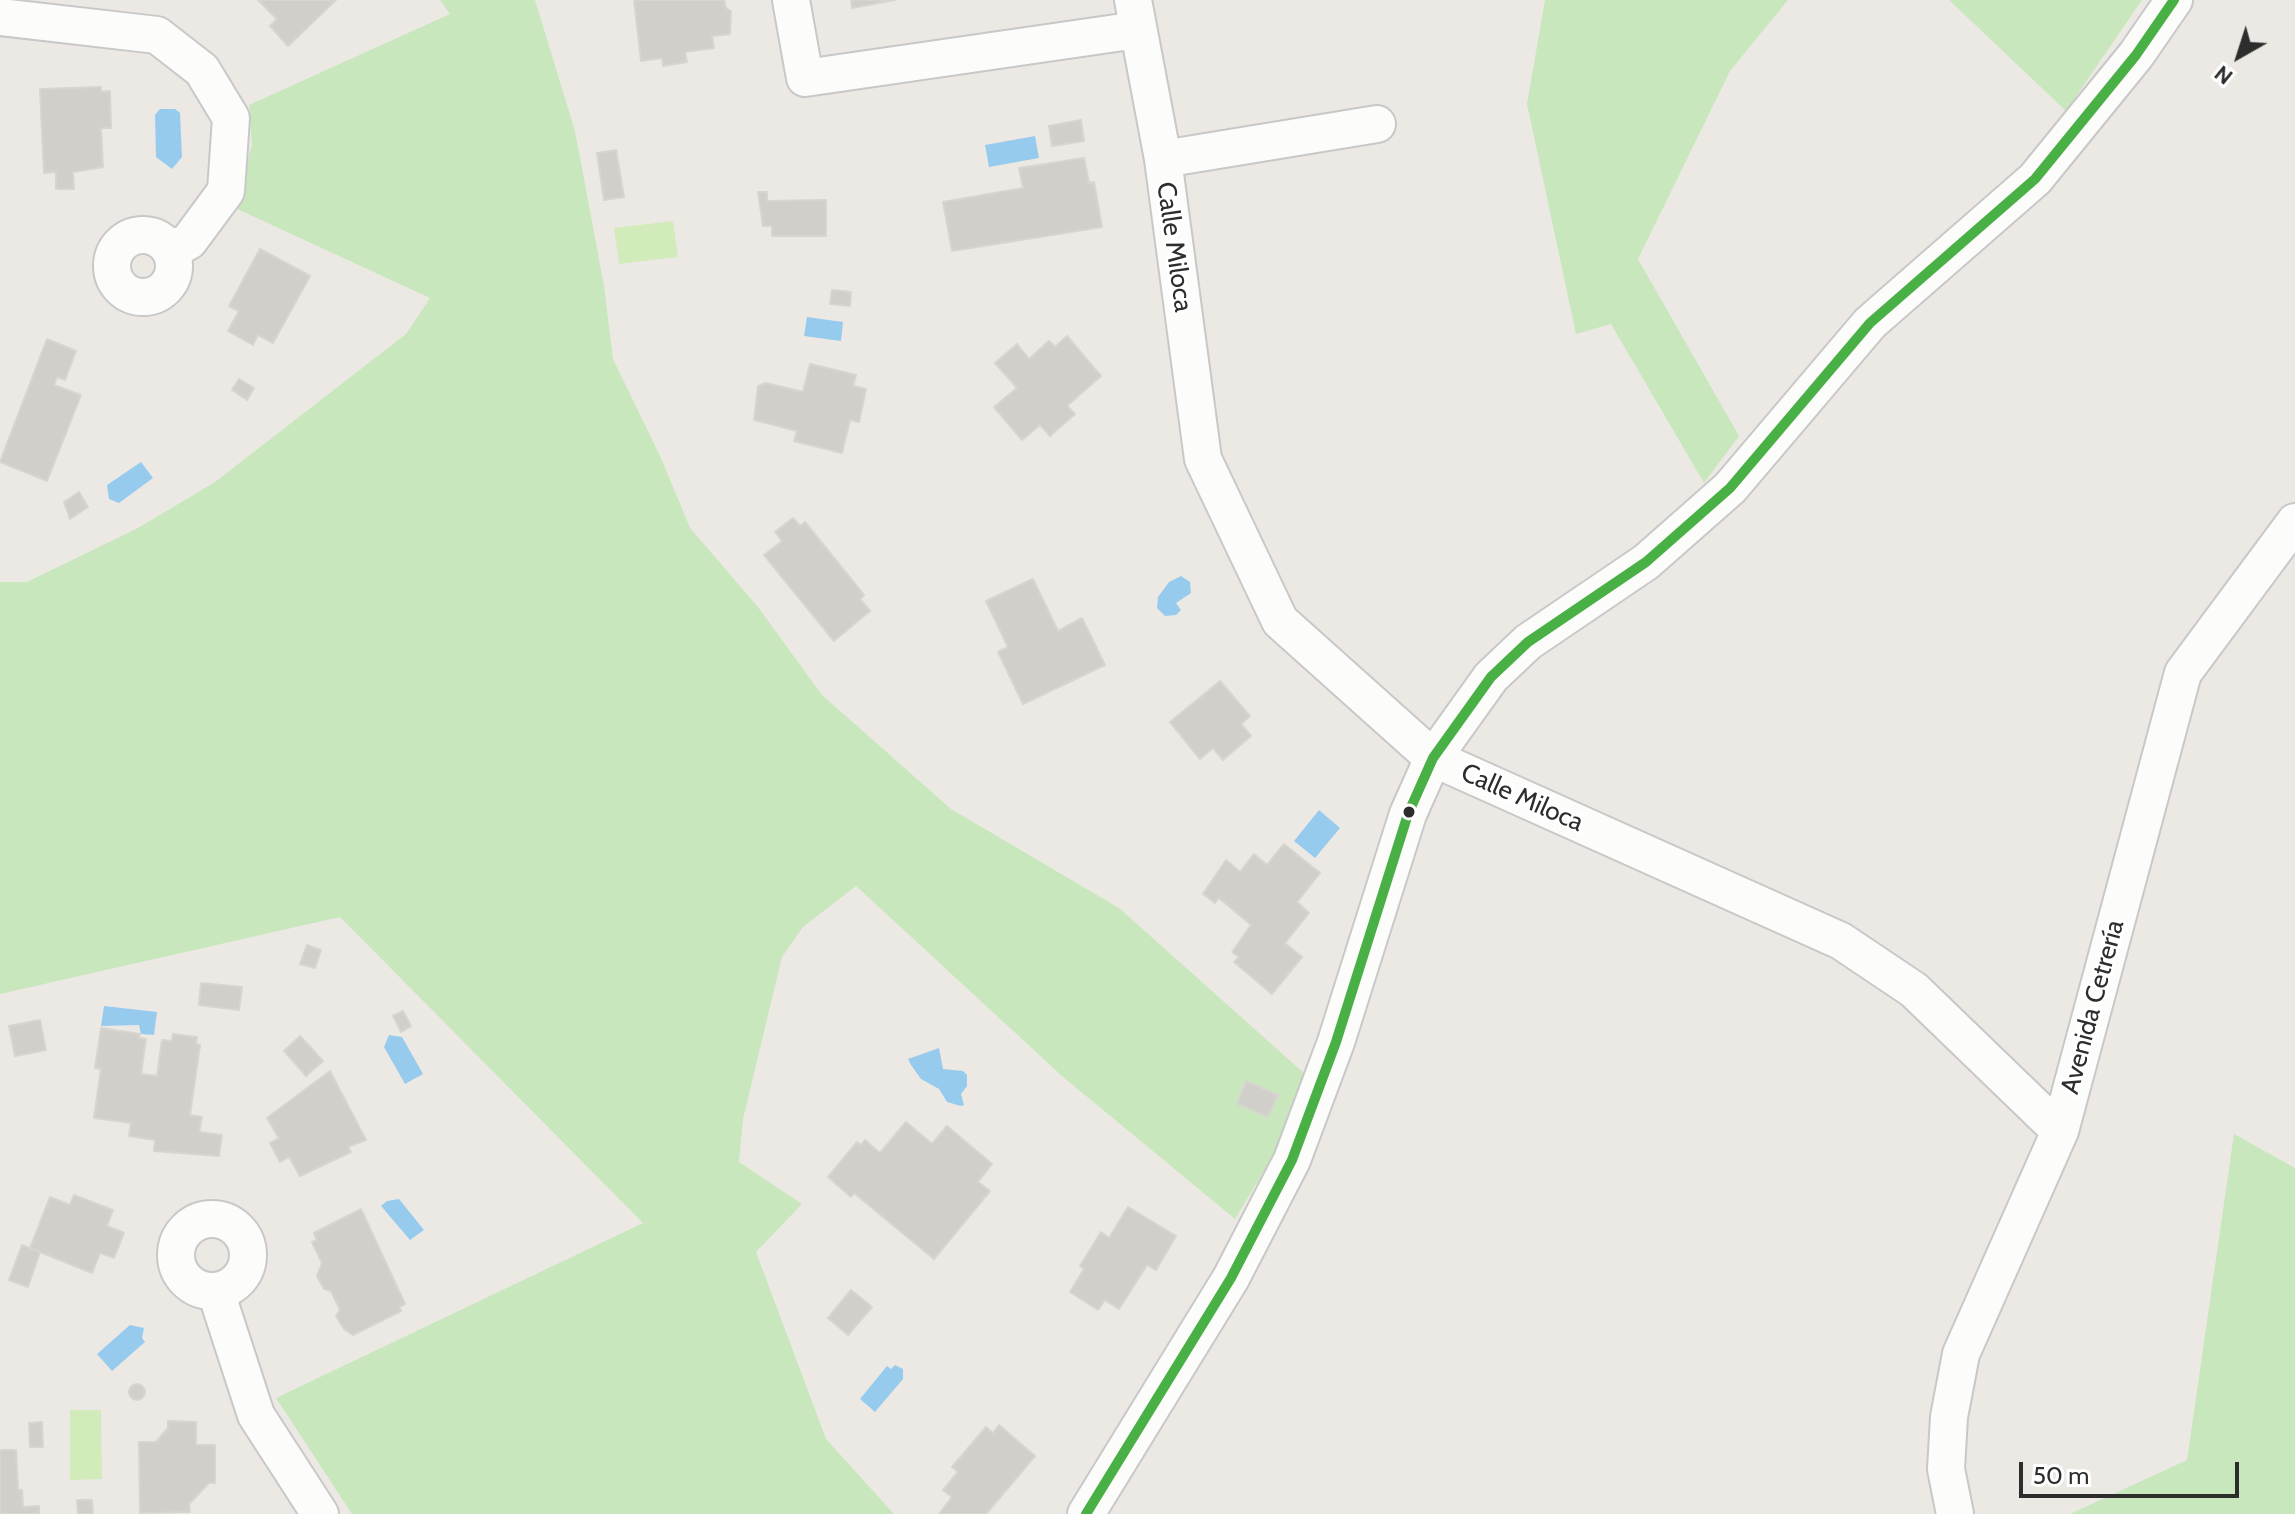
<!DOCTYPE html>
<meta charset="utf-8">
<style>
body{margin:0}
#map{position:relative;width:2295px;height:1514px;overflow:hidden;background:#ece9e4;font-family:Cabin,sans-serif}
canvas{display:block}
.north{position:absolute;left:2199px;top:16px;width:80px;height:80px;-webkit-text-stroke:6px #fff;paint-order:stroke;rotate:219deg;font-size:22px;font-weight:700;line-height:32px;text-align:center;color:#2d2d2d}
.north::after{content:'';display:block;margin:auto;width:28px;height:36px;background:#2d2d2d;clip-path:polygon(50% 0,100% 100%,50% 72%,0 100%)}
.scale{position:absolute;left:2019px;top:1462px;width:220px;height:36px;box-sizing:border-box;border:4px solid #2d2d2d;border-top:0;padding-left:10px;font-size:24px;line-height:28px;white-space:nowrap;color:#2d2d2d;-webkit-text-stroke:6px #fff;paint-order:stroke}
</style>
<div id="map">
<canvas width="2295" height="1514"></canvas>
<div class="north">N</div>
<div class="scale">50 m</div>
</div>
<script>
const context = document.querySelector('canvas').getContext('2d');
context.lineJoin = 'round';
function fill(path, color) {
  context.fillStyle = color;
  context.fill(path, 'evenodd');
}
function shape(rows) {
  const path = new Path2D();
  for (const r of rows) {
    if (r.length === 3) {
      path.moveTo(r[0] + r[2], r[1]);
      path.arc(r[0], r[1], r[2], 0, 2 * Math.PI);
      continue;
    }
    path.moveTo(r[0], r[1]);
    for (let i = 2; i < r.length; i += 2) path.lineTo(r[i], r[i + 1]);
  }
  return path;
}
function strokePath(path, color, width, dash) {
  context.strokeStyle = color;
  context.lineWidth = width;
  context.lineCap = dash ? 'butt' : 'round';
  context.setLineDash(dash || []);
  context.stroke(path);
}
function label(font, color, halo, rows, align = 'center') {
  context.font = font + ' Cabin,sans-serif';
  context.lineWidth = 6;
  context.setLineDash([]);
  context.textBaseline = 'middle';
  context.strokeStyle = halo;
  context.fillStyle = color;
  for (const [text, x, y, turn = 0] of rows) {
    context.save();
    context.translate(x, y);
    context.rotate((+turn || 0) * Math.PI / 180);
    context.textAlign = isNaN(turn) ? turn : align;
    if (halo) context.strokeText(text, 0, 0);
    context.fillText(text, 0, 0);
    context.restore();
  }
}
fill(shape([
 [440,0,535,0,575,131,604,286,613,359,661,458,690,528,758,607,822,695,951,809,1119,908,1305,1074,1279,1146,1235,1219,1062,1076,856,886,803,927,782,957,743,1119,739,1162,802,1204,756,1252,826,1439,894,1514,352,1514,276,1398,643,1223,340,917,0,994,0,582,27,582,138,528,215,482,406,334,430,298,235,208,252,145,249,105,450,14],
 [1545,0,1788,0,1730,71,1638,259,1739,436,1704,483,1611,324,1576,334,1527,104],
 [1949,0,2142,0,2066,111],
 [2234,1134,2295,1168,2295,1514,2070,1514,2187,1460]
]), '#c8e7bc');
fill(shape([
 [673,221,678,257,619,264,614,228],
 [70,1410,101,1410,102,1479,70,1480]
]), '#d2ebba');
fill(shape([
 [160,109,175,109,180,113,182,157,172,169,156,157,155,115],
 [1035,136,1039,158,989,167,985,145],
 [807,317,843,322,841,341,804,336],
 [141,462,153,478,119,503,109,499,107,485],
 [1181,576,1190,582,1191,593,1176,603,1181,610,1176,615,1165,616,1157,608,1158,597,1169,582],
 [1319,810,1340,828,1315,858,1294,841],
 [104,1006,157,1012,154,1035,141,1034,139,1025,101,1026],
 [389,1035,402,1037,423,1074,405,1084,384,1047],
 [939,1048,943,1069,963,1071,967,1075,967,1086,961,1094,964,1105,961,1106,947,1102,939,1089,921,1079,911,1065,908,1059],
 [399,1199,424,1230,410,1240,381,1206,387,1201],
 [130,1325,144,1328,142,1338,145,1342,112,1371,97,1354],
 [895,1365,903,1369,903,1379,875,1412,860,1399,887,1366,891,1369]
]), '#97cbee');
const building = shape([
 [258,0,336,0,288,46,270,26,277,19,258,0],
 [634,0,724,0,726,8,731,11,730,34,712,36,714,48,685,52,687,62,663,66,662,58,641,61,634,0],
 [851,0,895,0,852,8,851,0],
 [101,87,101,92,110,91,111,128,101,128,103,167,73,172,74,189,56,189,56,172,44,173,40,89,101,87],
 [1081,120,1084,141,1052,146,1049,126,1081,120],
 [616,150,624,197,604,200,597,153,616,150],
 [1084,158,1089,183,1094,182,1102,227,952,251,943,202,1023,188,1019,168,1084,158],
 [758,192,767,192,767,201,826,200,826,236,772,236,772,226,763,226,758,192],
 [260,249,310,276,273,343,258,335,253,345,228,331,239,311,229,306,260,249],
 [832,290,851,292,850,306,830,304,832,290],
 [1067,336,1101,376,1067,406,1075,414,1050,436,1040,425,1022,440,994,407,1017,388,995,363,1017,344,1029,359,1049,341,1055,347,1067,336],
 [47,339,76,351,65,380,57,377,54,385,81,395,47,481,0,462,47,339],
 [810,364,856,375,853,386,866,389,859,422,850,420,842,453,794,441,797,431,754,420,758,386,766,383,803,392,810,364],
 [239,379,254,388,247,400,232,390,239,379],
 [79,492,88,507,70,519,64,502,79,492],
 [793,518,800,526,805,522,864,595,860,599,870,611,834,641,764,555,782,541,775,532,793,518],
 [1033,579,1058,631,1082,618,1105,665,1023,704,998,652,1008,647,986,601,1033,579],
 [1220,681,1250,716,1241,724,1251,736,1223,760,1213,748,1200,759,1170,722,1220,681],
 [1284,844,1320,873,1297,902,1309,913,1285,943,1302,957,1272,994,1234,962,1239,957,1232,952,1251,925,1219,898,1215,903,1203,894,1226,860,1240,872,1254,854,1267,865,1284,844],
 [307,945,321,950,315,968,300,964,307,945],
 [201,983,242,987,239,1010,199,1005,201,983],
 [403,1011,411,1026,401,1032,393,1016,403,1011],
 [40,1020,46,1050,15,1056,9,1026,40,1020],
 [101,1028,140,1034,139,1038,146,1039,141,1074,157,1076,162,1040,172,1041,173,1034,197,1037,196,1044,200,1045,190,1115,202,1117,199,1132,222,1135,219,1156,154,1151,155,1140,129,1136,131,1123,94,1118,101,1069,95,1068,101,1028],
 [300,1036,323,1061,306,1076,284,1051,300,1036],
 [330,1071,366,1140,348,1147,351,1152,300,1176,289,1157,280,1162,270,1143,279,1138,267,1118,330,1071],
 [1246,1081,1278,1095,1268,1117,1237,1104,1246,1081],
 [906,1122,932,1144,947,1126,992,1164,978,1182,990,1191,934,1259,854,1193,851,1197,828,1177,857,1142,861,1145,865,1140,880,1153,906,1122],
 [74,1195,113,1210,107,1226,124,1233,114,1258,100,1253,92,1273,30,1248,50,1197,70,1205,74,1195],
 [1128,1207,1176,1236,1156,1270,1147,1265,1119,1309,1105,1300,1098,1310,1070,1292,1084,1269,1080,1266,1101,1232,1109,1238,1128,1207],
 [361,1209,405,1304,399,1307,401,1311,353,1335,344,1329,336,1316,340,1310,331,1291,324,1289,317,1276,322,1263,312,1242,317,1240,314,1233,361,1209],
 [22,1245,40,1252,28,1287,9,1280,22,1245],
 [851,1290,872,1307,848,1335,828,1318,851,1290],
 [137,1392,8],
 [168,1421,196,1422,196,1445,215,1445,215,1483,209,1483,189,1504,190,1512,140,1513,139,1442,156,1442,168,1428,168,1421],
 [42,1422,43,1447,30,1447,29,1423,42,1422],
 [999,1425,1035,1456,986,1514,939,1514,952,1497,943,1490,958,1472,952,1467,986,1427,993,1433,999,1425],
 [0,1450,16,1450,18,1490,22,1490,23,1507,39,1506,39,1514,0,1514,0,1450],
 [77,1500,92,1500,93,1514,78,1514,77,1500]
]);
fill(building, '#d1cfca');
strokePath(building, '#d7d5d0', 2);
const street = shape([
 [791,0,805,78,1137,30],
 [1133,0,1163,159,1203,459,1280,621,1433,758,1841,941,1914,990,2060,1131],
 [0,17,157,35,202,70,231,118,226,191,189,241,171,251],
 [1163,159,1377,124],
 [143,266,31],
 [212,1255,36],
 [216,1292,256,1415,320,1514],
 [1086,1514,1231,1278,1292,1160,1336,1042,1408,814,1433,758,1491,677,1528,642,1646,562,1730,488,1870,323,2035,179,2136,55,2174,0],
 [1955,1514,1946,1469,1949,1417,1961,1354,2060,1131,2183,673,2295,522]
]);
strokePath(street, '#c9c8c8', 40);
strokePath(street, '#fcfcfb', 36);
strokePath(shape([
 [1086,1514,1231,1278,1292,1160,1336,1042,1408,814,1433,758,1491,677,1528,642,1646,562,1730,488,1870,323,2035,179,2136,55,2174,0]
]), '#49b046', 10);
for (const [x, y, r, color] of [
 [1409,812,7,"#2d2d2d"]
]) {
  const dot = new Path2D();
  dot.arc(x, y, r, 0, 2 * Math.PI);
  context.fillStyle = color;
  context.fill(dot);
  strokePath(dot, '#fff', 3);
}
label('26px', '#2d2d2d', '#fff', [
 ["Calle Miloca",1174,247,82],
 ["Calle Miloca",1522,798,24],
 ["Avenida Cetrería",2093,1007,-75]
]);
</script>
